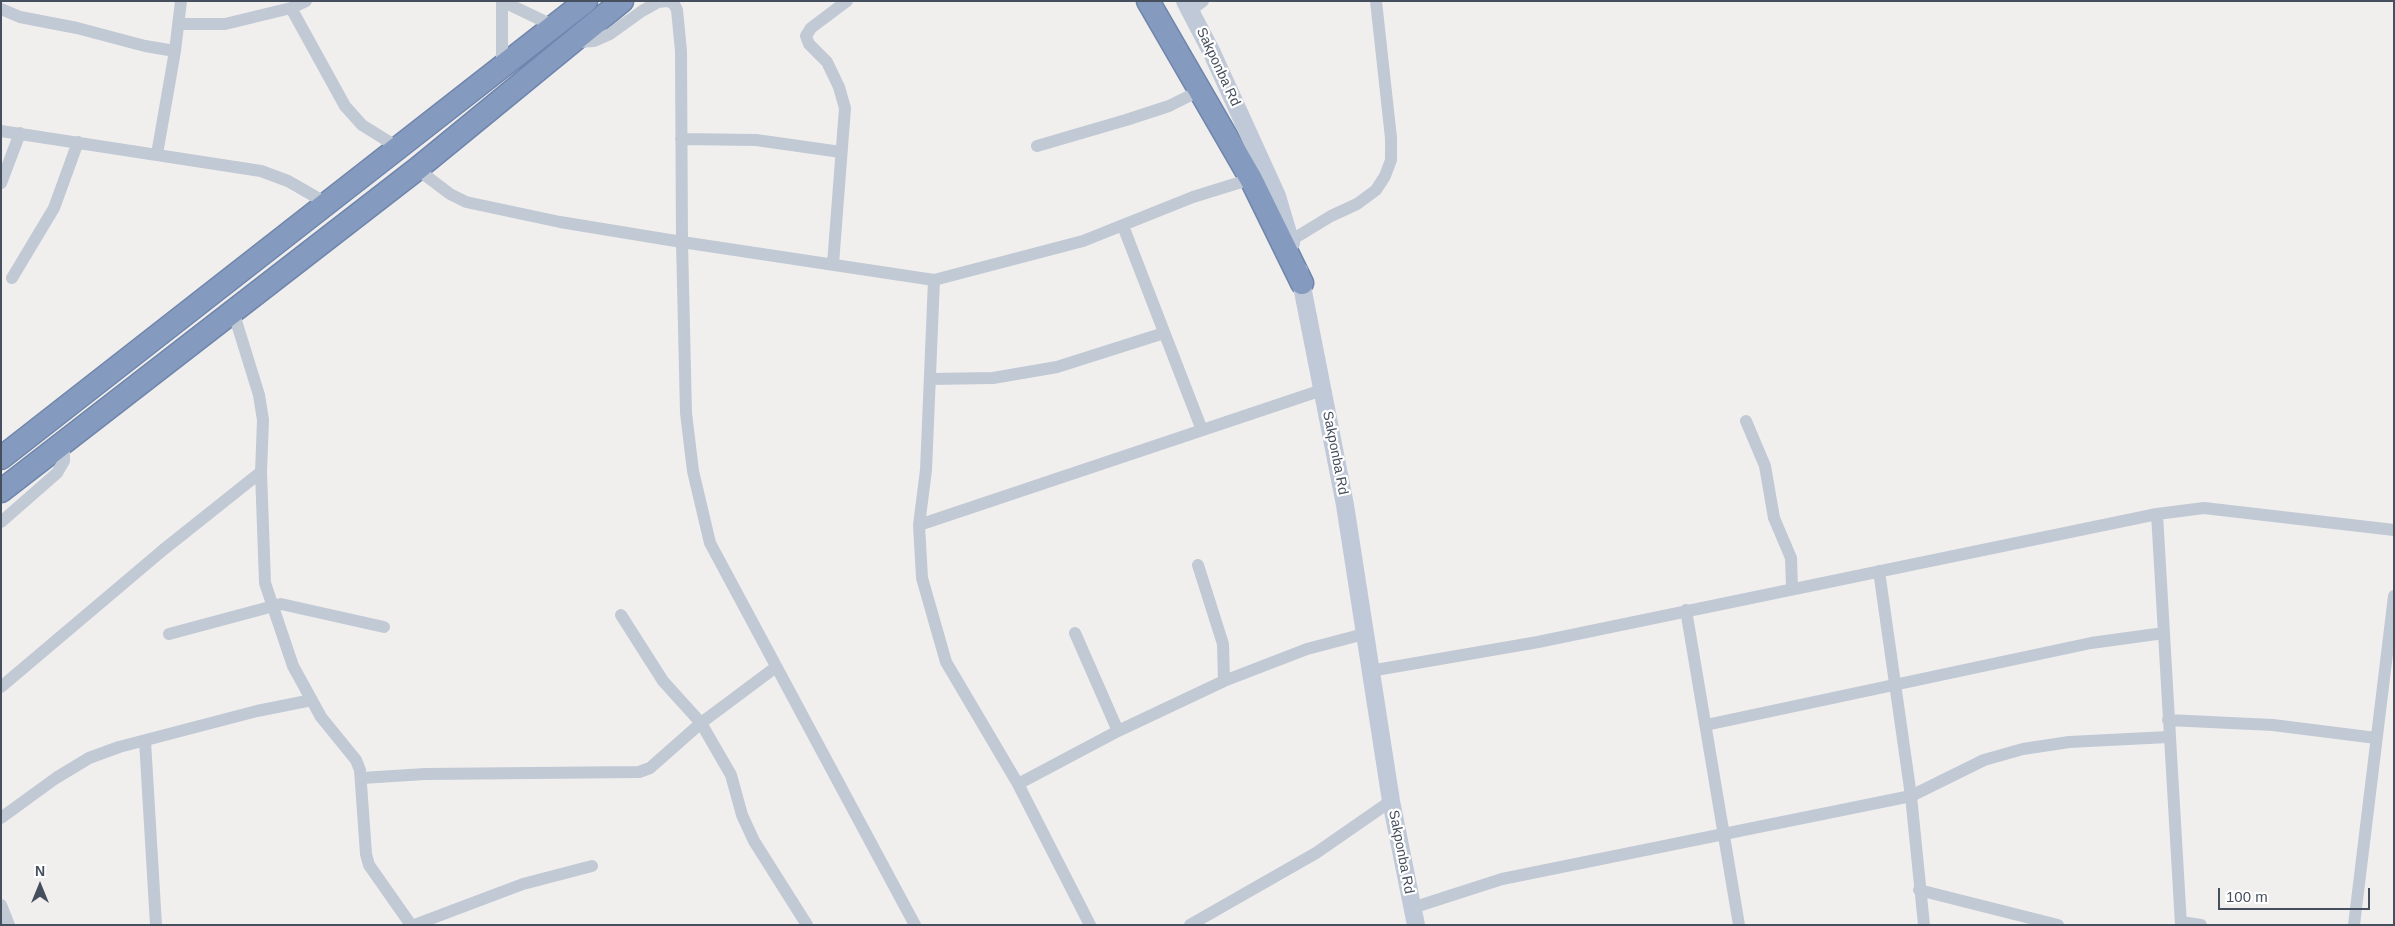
<!DOCTYPE html>
<style>
body{margin:0}
#map{position:relative;width:2395px;height:926px;overflow:hidden;background:#f1efee;font-family:Arial,sans-serif}
canvas{display:block}
.frame{position:absolute;inset:0;border:2px solid #464f5d;pointer-events:none}
.north{position:absolute;left:15px;top:861px;width:50px;height:50px;-webkit-text-stroke:4px #fff;paint-order:stroke;rotate:0deg;font-size:14px;font-weight:700;line-height:20px;text-align:center;color:#464f5d}
.north::after{content:'';display:block;margin:auto;width:18px;height:22px;background:#464f5d;clip-path:polygon(50% 0,100% 100%,50% 72%,0 100%)}
.scale{position:absolute;left:2218px;top:888px;width:152px;height:22px;box-sizing:border-box;border:2px solid #464f5d;border-top:0;padding-left:6px;font-size:15px;line-height:18px;white-space:nowrap;color:#464f5d;-webkit-text-stroke:4px #fff;paint-order:stroke}
</style>
<div id="map">
<canvas width="2395" height="926"></canvas>
<div class="frame"></div>
<div class="north">N</div>
<div class="scale">100 m</div>
</div>
<script>
const context = document.querySelector('canvas').getContext('2d');
context.lineJoin = 'round';
function shape(rows) {
  const path = new Path2D();
  for (const r of rows) {
    path.moveTo(r[0], r[1]);
    for (let i = 2; i < r.length; i += 2) path.lineTo(r[i], r[i + 1]);
  }
  return path;
}
function strokePath(path, color, width, dash) {
  context.strokeStyle = color;
  context.lineWidth = width;
  context.lineCap = dash ? 'butt' : 'round';
  context.setLineDash(dash || []);
  context.stroke(path);
}
function label(font, color, halo, rows, align = 'center') {
  context.font = font + ' Arial,sans-serif';
  context.lineWidth = 4.5;
  context.setLineDash([]);
  context.textBaseline = 'middle';
  context.strokeStyle = halo;
  context.fillStyle = color;
  for (const [text, x, y, turn = 0] of rows) {
    context.save();
    context.translate(x, y);
    context.rotate((+turn || 0) * Math.PI / 180);
    context.textAlign = isNaN(turn) ? turn : align;
    if (halo) context.strokeText(text, 0, 0);
    context.fillText(text, 0, 0);
    context.restore();
  }
}
const highway = shape([
 [1148,1,1251,179,1302,283],
 [1,458,586,1],
 [1,491,417,169,622,1]
]);
strokePath(highway, '#6f85ab', 25);
strokePath(shape([
 [502,1,502,67],
 [502,1,554,26],
 [669,1,674,4,677,10,681,51,682,242,686,413,693,471,710,543,915,925],
 [291,8,345,106,362,125,399,148],
 [1,9,20,17,77,28,145,46,175,51,181,1],
 [1190,11,1203,1],
 [178,24,225,24,291,8,306,1],
 [576,42,594,41,610,34,642,11,658,2,667,1],
 [1,131,261,171,288,181,328,204],
 [681,139,756,140,841,152],
 [1037,146,1126,120,1169,106,1199,91],
 [157,154,175,51],
 [417,169,450,194,466,202,560,222,682,242,934,280,1083,241,1193,197,1251,179],
 [1,183,20,133],
 [1123,226,1202,430],
 [1290,241,1331,216,1357,204,1376,190,1385,176,1391,160,1391,138,1376,1],
 [833,264,845,108,839,87,827,62,809,44,806,36,811,28,847,1],
 [12,278,54,208,78,142],
 [934,280,926,470,919,525,922,578,946,662,1018,784,1090,925],
 [233,311,259,395,263,420,261,472,265,583,293,666,321,717,356,760,360,770,366,854,369,865,411,925],
 [930,379,993,378,1057,367,1164,333],
 [1746,421,1765,466,1774,518,1791,558,1792,588],
 [2157,514,2181,925],
 [1,522,57,473,64,461,64,442],
 [919,525,1322,390],
 [1198,565,1223,644,1224,681],
 [1879,571,1911,796,1924,925],
 [1686,610,1739,925],
 [621,615,663,681,701,723,731,775,742,815,754,841,807,925],
 [1075,633,1118,731],
 [169,634,281,604,384,627],
 [1370,671,1538,642,2157,514,2204,508,2394,530],
 [1,687,163,550,261,472],
 [2168,720,2273,725,2376,738],
 [1706,725,2091,643,2164,633],
 [145,741,156,925],
 [362,778,425,774,639,772,650,768,701,723,776,667],
 [1018,784,1118,731,1224,681,1307,649,1364,634],
 [1,818,56,778,89,758,119,747,257,711,312,700],
 [1919,890,2058,925],
 [1,905,9,925],
 [1412,908,1502,879,1911,796,1984,760,2023,749,2069,742,2168,737],
 [2181,922,2201,925],
 [414,925,523,884,592,866],
 [1190,925,1316,853,1391,801],
 [2354,925,2394,596]
]), '#c1c9d4', 12);
strokePath(shape([
 [1185,1,1212,53,1277,196,1291,243],
 [1299,271,1345,505,1391,801,1416,925]
]), '#c0c9d8', 18);
strokePath(highway, '#849abf', 22);
label('14px', '#464f5d', '#fff', [
 ["Sakponba Rd",1218,67,65],
 ["Sakponba Rd",1335,453,79],
 ["Sakponba Rd",1401,852,79]
]);
</script>
